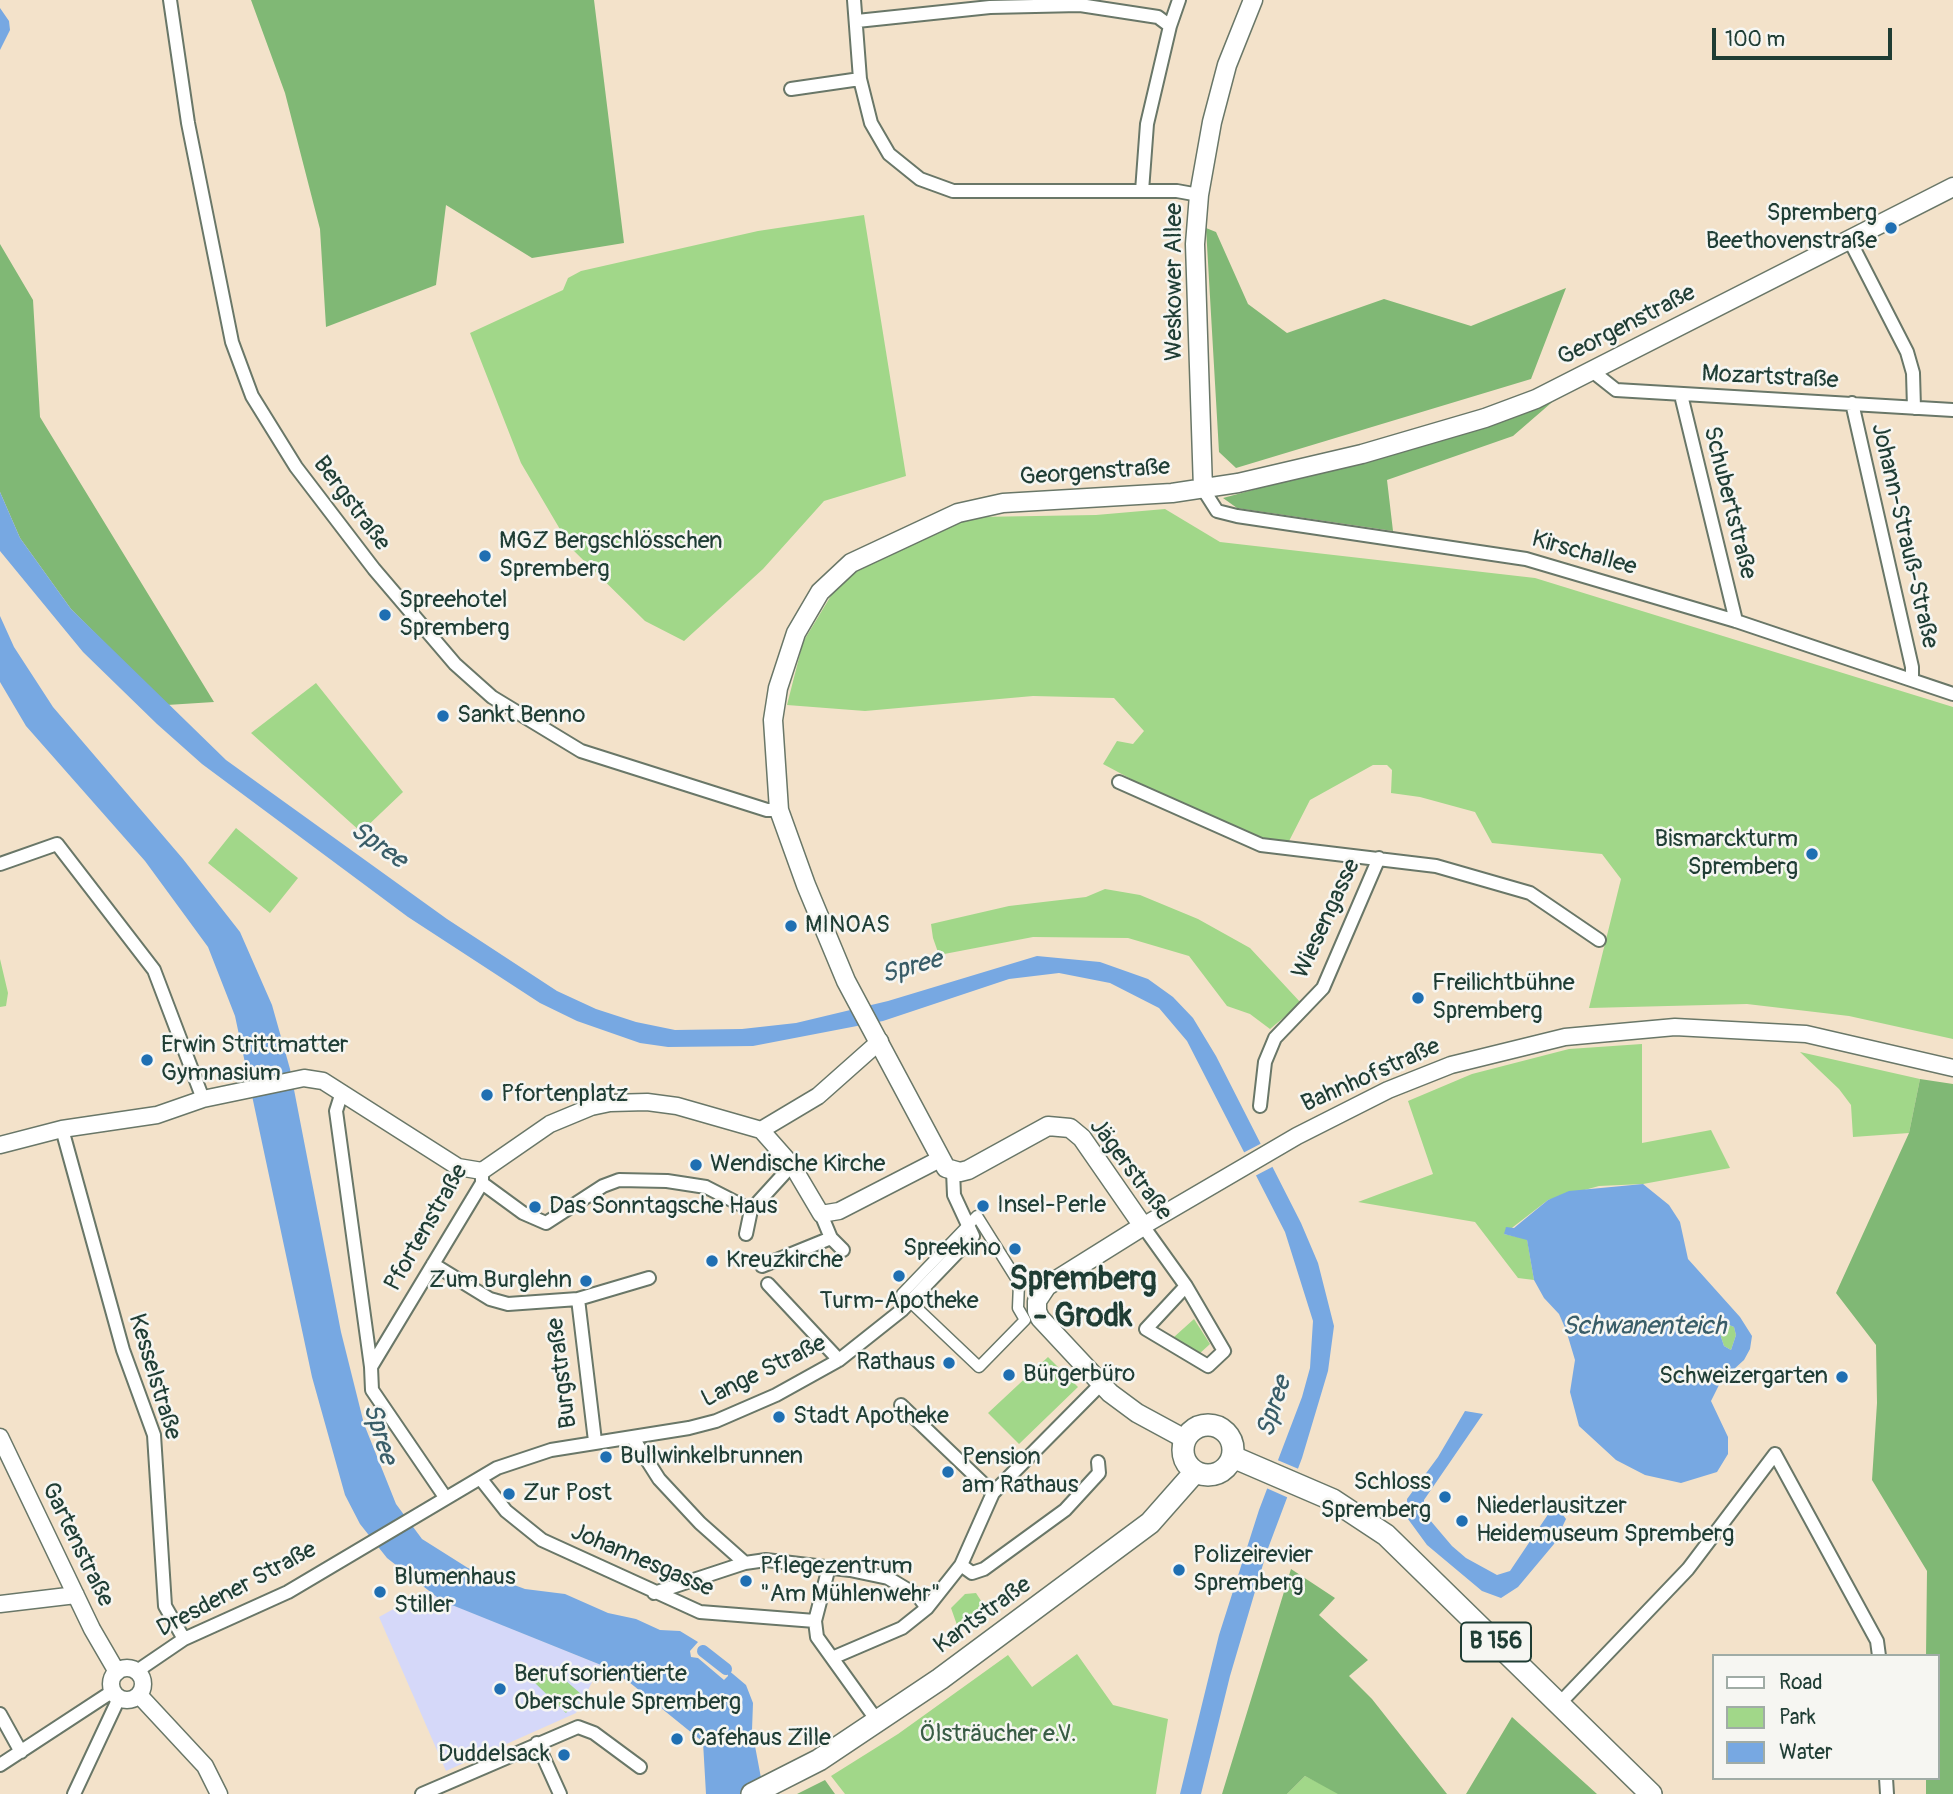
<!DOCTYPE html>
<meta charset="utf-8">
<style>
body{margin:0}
#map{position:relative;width:1953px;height:1794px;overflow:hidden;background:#f3e2ca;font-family:Pangolin,sans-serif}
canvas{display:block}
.legend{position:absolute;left:1712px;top:1654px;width:228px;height:126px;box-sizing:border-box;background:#f6f6f2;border:2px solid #a0aca6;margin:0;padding:9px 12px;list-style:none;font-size:21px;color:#1f3d34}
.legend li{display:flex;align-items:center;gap:14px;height:35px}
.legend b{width:35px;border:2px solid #a0aca6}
.scale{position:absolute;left:1712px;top:28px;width:180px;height:32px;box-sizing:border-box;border:4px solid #1f3d34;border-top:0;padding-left:9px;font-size:21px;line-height:24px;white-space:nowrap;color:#1f3d34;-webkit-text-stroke:5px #f6f6f2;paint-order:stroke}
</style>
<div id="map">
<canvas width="1953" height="1794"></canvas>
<ul class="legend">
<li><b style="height:9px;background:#fff"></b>Road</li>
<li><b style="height:19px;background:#a1d789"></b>Park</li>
<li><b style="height:19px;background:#77a8e2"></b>Water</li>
</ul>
<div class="scale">100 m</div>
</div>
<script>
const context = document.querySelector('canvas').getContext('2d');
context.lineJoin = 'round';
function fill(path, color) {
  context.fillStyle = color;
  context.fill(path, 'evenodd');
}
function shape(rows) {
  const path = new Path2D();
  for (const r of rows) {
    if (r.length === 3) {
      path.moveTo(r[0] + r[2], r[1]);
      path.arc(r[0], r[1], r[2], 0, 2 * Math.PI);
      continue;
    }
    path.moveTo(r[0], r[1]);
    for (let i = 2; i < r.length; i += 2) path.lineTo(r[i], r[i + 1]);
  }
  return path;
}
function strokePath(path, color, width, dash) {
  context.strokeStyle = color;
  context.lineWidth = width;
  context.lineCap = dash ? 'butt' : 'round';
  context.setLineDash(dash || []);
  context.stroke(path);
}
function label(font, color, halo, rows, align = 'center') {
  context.font = font + ' Pangolin,sans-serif';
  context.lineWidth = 5;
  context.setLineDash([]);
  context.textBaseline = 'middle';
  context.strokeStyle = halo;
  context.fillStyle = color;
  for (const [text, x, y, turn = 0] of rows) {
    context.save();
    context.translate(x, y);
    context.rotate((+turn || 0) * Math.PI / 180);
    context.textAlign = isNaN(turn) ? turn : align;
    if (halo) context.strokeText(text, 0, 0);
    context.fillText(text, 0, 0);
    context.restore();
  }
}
fill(shape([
 [426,1591,443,1601,601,1665,576,1713,446,1771,379,1617]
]), '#d5d8f9');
fill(shape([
 [864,215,906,476,824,501,763,569,684,641,645,621,571,548,521,463,470,333,563,290,568,278,581,271,758,231],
 [1165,509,1220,542,1535,578,1953,707,1953,1039,1849,1016,1747,1004,1589,1008,1621,879,1602,854,1492,843,1475,812,1420,797,1391,793,1392,770,1387,765,1373,765,1310,800,1287,845,1261,843,1135,786,1131,779,1103,764,1117,741,1133,744,1144,731,1114,698,1033,696,865,711,787,705,803,642,832,594,854,569,940,526,976,517,1096,515],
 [316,683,403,792,361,832,251,733],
 [236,828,298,878,270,913,208,863],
 [1105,889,1140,895,1198,919,1250,948,1301,1003,1270,1029,1250,1014,1227,1006,1189,956,1128,938,1033,937,939,955,933,938,931,924,1009,906,1086,897],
 [0,959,8,993,6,1006,0,1007],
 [1642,1044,1642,1143,1711,1130,1730,1168,1643,1184,1599,1186,1548,1200,1504,1234,1527,1239,1534,1280,1518,1278,1475,1222,1358,1202,1433,1174,1408,1101,1472,1074,1569,1049],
 [1800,1052,1920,1079,1909,1133,1853,1137,1851,1105,1839,1089],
 [1194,1319,1210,1344,1198,1355,1174,1337],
 [1727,1324,1734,1327,1736,1335,1731,1350,1724,1346,1719,1331],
 [1048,1357,1078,1387,1019,1444,988,1413],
 [976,1593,987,1610,968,1625,957,1625,951,1608,965,1594],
 [1077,1654,1113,1705,1168,1719,1156,1794,845,1794,831,1776,898,1734,1008,1655,1032,1687],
 [549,1666,581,1694,566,1713,535,1683],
 [1305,1776,1341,1794,1287,1794]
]), '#a1d789');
fill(shape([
 [251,0,594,0,624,243,532,258,446,205,436,285,326,327,320,229,285,93],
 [1206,228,1216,232,1248,304,1287,333,1384,299,1471,326,1566,288,1531,379,1236,468,1219,452],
 [0,244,33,300,40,417,214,702,167,705,71,609,20,538,0,492],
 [1558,397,1513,436,1387,480,1393,531,1237,508,1223,498,1490,426],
 [1920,1079,1953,1084,1953,1794,1926,1794,1926,1778,1937,1778,1937,1656,1926,1656,1927,1571,1872,1480,1877,1403,1876,1345,1836,1293,1909,1133],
 [1291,1569,1335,1598,1319,1615,1368,1660,1349,1676,1372,1699,1447,1794,1338,1794,1305,1776,1287,1794,1222,1794],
 [1512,1717,1597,1794,1466,1794],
 [825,1780,835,1794,797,1794]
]), '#80b875');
fill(shape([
 [0,8,9,21,10,30,0,50],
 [0,492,20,538,71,609,226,760,447,919,557,991,596,1009,636,1022,675,1030,742,1029,796,1023,888,1001,1037,956,1100,962,1148,979,1173,997,1193,1018,1216,1056,1301,1223,1318,1263,1334,1326,1328,1371,1302,1458,1267,1551,1230,1676,1201,1794,1180,1794,1219,1635,1259,1510,1302,1397,1310,1368,1313,1321,1285,1232,1187,1041,1159,1008,1110,983,1059,973,1009,979,883,1021,753,1046,668,1047,640,1043,577,1021,540,1003,408,917,202,764,157,724,83,652,0,551],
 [0,616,14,647,53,707,183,859,240,932,272,1005,290,1069,341,1332,364,1424,396,1504,422,1539,468,1568,525,1589,565,1594,608,1613,636,1619,660,1630,680,1631,698,1642,690,1651,691,1657,698,1658,724,1680,728,1676,727,1669,746,1685,753,1703,752,1730,764,1794,706,1794,703,1742,629,1682,601,1665,442,1601,387,1558,360,1524,345,1495,312,1377,235,1016,208,947,145,861,26,726,0,682],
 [1643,1184,1669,1205,1680,1222,1688,1259,1740,1317,1752,1336,1750,1349,1744,1360,1721,1381,1711,1401,1728,1437,1728,1454,1717,1472,1681,1483,1645,1475,1616,1460,1579,1426,1570,1392,1575,1360,1566,1330,1559,1314,1544,1298,1534,1280,1527,1240,1504,1234,1506,1227,1514,1228,1548,1200,1569,1191],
 [1727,1324,1734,1327,1736,1335,1731,1350,1724,1346,1719,1331],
 [1465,1411,1483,1414,1424,1500,1424,1513,1452,1546,1466,1558,1497,1575,1510,1571,1555,1504,1566,1519,1554,1544,1518,1587,1501,1598,1482,1591,1427,1545,1408,1519,1407,1499,1438,1457]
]), '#77a8e2');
fill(shape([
 [1264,1142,1276,1165,1253,1177,1241,1154],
 [1275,1459,1301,1470,1291,1499,1264,1487]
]), '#f3e2ca');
strokePath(shape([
 [703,1651,726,1669]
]), '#77a8e2', 12);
const pedestrian = shape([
 [977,1216,1019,1283,1018,1308,1025,1320,979,1367,902,1294,977,1216]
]);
const minor = shape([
 [170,0,188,123,232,342,252,396,296,467,374,569,455,664,492,697,581,751,767,810,779,810],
 [854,0,860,79,871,123,889,154,920,179,953,191,1177,191,1199,195],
 [857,21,990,7,1080,5,1158,17,1170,26,1147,124,1142,191],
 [1170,26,1179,0],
 [791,89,860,79],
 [1850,241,1907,352,1913,373,1914,408],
 [1592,371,1616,390,1953,410],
 [1681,395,1736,621],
 [1852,403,1912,667,1912,679],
 [1203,489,1217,511,1237,516,1526,559,1736,621,1953,694],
 [1119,782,1261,845,1436,866,1530,893,1599,940],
 [0,864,57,844,154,970,203,1099],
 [342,1092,336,1111,371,1367,372,1390,445,1497],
 [1260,1106,1265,1062,1275,1038,1323,988,1379,858],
 [62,1129,123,1350,154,1435,165,1606,184,1639],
 [482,1183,523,1213,546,1223,603,1186,619,1180,667,1181,706,1187,751,1210],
 [821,1214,831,1238,843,1250],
 [1143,1226,1186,1286,1224,1351,1208,1366,1146,1329,1186,1286],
 [746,1234,751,1210,792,1165],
 [433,1264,490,1299,508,1304,578,1299,649,1278],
 [762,1266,831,1238],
 [768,1284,839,1360],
 [578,1299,595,1441],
 [371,1367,482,1183,482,1177],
 [901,1405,993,1493],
 [633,1438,659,1479,700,1523,745,1563,766,1560,850,1570,888,1578,918,1596,927,1608],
 [480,1478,506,1511,542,1540,700,1612,815,1621],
 [961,1565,972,1573,984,1569,1065,1510,1099,1473,1098,1462],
 [829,1567,815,1621,817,1637,878,1722],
 [654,1593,745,1563],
 [832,1658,902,1628,927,1608,961,1565,993,1493,1101,1384],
 [137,1671,184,1639,288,1592,497,1468,551,1450,689,1428,716,1421,776,1395,839,1360,902,1310,973,1236,954,1195,953,1171],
 [1559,1704,1688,1569,1775,1454,1877,1641,1879,1656],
 [0,1714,21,1752],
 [537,1743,560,1794],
 [0,1765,113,1691],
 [1886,1778,1887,1794],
 [74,1794,119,1698],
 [422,1794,578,1727,594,1733,640,1767]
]);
const tertiary = shape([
 [761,1130,792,1165,821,1214,839,1211,940,1159],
 [0,1145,62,1129,157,1115,203,1099,304,1078,323,1081,458,1167,482,1171,550,1124,591,1107,610,1103,647,1102,677,1106,761,1130,818,1096,880,1041],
 [1143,1226,1297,1136,1388,1090,1451,1065,1565,1037,1675,1027,1806,1034,1953,1068],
 [0,1437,92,1629,117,1672],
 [0,1604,76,1595],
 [127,1684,16],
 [139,1695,205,1766,219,1794]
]);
const secondary = shape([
 [1203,489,1195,244,1199,195,1212,122,1227,65,1253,0],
 [1185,1439,1137,1413,1110,1393,1040,1318,1037,1311,1037,1301,1047,1286,1143,1226,1082,1138,1070,1128,1048,1126,968,1170,960,1172,946,1168,846,981,806,885,779,810,773,720,778,688,796,633,820,592,851,563,958,513,1003,503,1172,493,1238,483,1362,454,1485,418,1536,399,1953,187]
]);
const primary = shape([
 [1208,1450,25],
 [1233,1457,1333,1500,1386,1535,1651,1794],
 [752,1794,819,1760,940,1679,1150,1523,1195,1472]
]);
strokePath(pedestrian, '#697768', 13);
strokePath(minor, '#697768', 16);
strokePath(tertiary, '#697768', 19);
strokePath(secondary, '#697768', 21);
strokePath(primary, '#697768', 24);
strokePath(pedestrian, '#fff', 10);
strokePath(minor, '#fff', 12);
strokePath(tertiary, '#fff', 16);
strokePath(secondary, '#fff', 18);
strokePath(primary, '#fff', 21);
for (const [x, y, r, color] of [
 [1891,228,7,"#1f6fb2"],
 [485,556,7,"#1f6fb2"],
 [385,615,7,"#1f6fb2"],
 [443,716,7,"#1f6fb2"],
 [1812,854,7,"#1f6fb2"],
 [791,926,7,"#1f6fb2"],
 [1418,998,7,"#1f6fb2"],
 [147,1060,7,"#1f6fb2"],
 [487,1095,7,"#1f6fb2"],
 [696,1165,7,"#1f6fb2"],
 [983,1206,7,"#1f6fb2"],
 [535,1207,7,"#1f6fb2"],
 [1015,1249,7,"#1f6fb2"],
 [712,1261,7,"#1f6fb2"],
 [899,1276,7,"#1f6fb2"],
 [586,1281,7,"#1f6fb2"],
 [949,1363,7,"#1f6fb2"],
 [1009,1375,7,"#1f6fb2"],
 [1842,1377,7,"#1f6fb2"],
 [779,1417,7,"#1f6fb2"],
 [606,1457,7,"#1f6fb2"],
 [948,1472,7,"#1f6fb2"],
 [509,1494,7,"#1f6fb2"],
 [1445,1497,7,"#1f6fb2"],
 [1462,1521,7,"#1f6fb2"],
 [1179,1570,7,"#1f6fb2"],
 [746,1581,7,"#1f6fb2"],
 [380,1592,7,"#1f6fb2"],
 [500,1689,7,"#1f6fb2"],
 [677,1739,7,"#1f6fb2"],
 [564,1755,7,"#1f6fb2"]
]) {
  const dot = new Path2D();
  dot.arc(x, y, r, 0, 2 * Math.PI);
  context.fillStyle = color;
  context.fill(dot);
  strokePath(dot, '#f6f6f2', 2.5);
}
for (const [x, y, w] of [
 [1496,1642,70]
]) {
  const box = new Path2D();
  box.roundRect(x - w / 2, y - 19.5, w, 39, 5);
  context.fillStyle = '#f6f6f2';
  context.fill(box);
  strokePath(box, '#1f3d34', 2);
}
label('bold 23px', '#1f3d34', null, [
 ["B 156",1496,1642]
]);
label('24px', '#1f3d34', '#f6f6f2', [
 ["Spremberg",1877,214,"right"],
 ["Beethovenstraße",1877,242,"right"],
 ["MGZ Bergschlösschen",499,542],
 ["Spremberg",499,570],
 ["Spreehotel",399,601],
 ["Spremberg",399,629],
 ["Sankt Benno",457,716],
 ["Bismarckturm",1798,840,"right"],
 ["Spremberg",1798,868,"right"],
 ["MINOAS",805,926],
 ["Freilichtbühne",1432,984],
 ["Spremberg",1432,1012],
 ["Erwin Strittmatter",161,1046],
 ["Gymnasium",161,1074],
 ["Pfortenplatz",501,1095],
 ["Wendische Kirche",710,1165],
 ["Insel-Perle",997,1206],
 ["Das Sonntagsche Haus",549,1207],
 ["Spreekino",1001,1249,"right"],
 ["Kreuzkirche",726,1261],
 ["Zum Burglehn",572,1281,"right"],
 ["Turm-Apotheke",899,1302,"center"],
 ["Rathaus",935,1363,"right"],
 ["Bürgerbüro",1023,1375],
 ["Schweizergarten",1828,1377,"right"],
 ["Stadt Apotheke",793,1417],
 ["Bullwinkelbrunnen",620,1457],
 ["Pension",962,1458],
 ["am Rathaus",962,1486],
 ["Schloss",1431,1483,"right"],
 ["Spremberg",1431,1511,"right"],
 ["Zur Post",523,1494],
 ["Niederlausitzer",1476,1507],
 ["Heidemuseum Spremberg",1476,1535],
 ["Polizeirevier",1193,1556],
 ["Spremberg",1193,1584],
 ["Pflegezentrum",760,1567],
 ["\"Am Mühlenwehr\"",760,1595],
 ["Blumenhaus",394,1578],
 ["Stiller",394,1606],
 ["Berufsorientierte",514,1675],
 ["Oberschule Spremberg",514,1703],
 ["Cafehaus Zille",691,1739],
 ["Duddelsack",550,1755,"right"]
], 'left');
label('24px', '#1f3d34', '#f6f6f2', [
 ["Weskower Allee",1175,282,-90],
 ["Georgenstraße",1627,326,-27],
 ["Mozartstraße",1770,378,3],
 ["Georgenstraße",1095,473,-4],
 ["Schubertstraße",1729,503,76],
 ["Bergstraße",351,504,53],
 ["Johann-Strauß-Straße",1904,536,77],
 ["Kirschallee",1584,554,16],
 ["Wiesengasse",1327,919,-65],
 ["Bahnhofstraße",1371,1076,-24],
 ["Jägerstraße",1130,1170,53],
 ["Pfortenstraße",427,1228,-60],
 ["Lange Straße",764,1372,-26],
 ["Burgstraße",563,1373,-97],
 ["Kesselstraße",154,1377,73],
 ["Gartenstraße",77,1545,64],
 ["Johannesgasse",642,1561,23],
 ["Dresdener Straße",237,1590,-28],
 ["Kantstraße",983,1616,-36]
]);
label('24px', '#395c45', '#f6f6f2', [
 ["Ölsträucher e.V.",998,1735]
]);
label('italic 26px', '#395d68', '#f6f6f2', [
 ["Spree",378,846,35],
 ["Spree",912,968,-16],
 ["Schwanenteich",1644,1327],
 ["Spree",1275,1407,-72],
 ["Spree",379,1434,73]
]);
label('bold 32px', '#1f3d34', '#f6f6f2', [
 ["Spremberg",1083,1281],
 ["- Grodk",1083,1318]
]);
</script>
